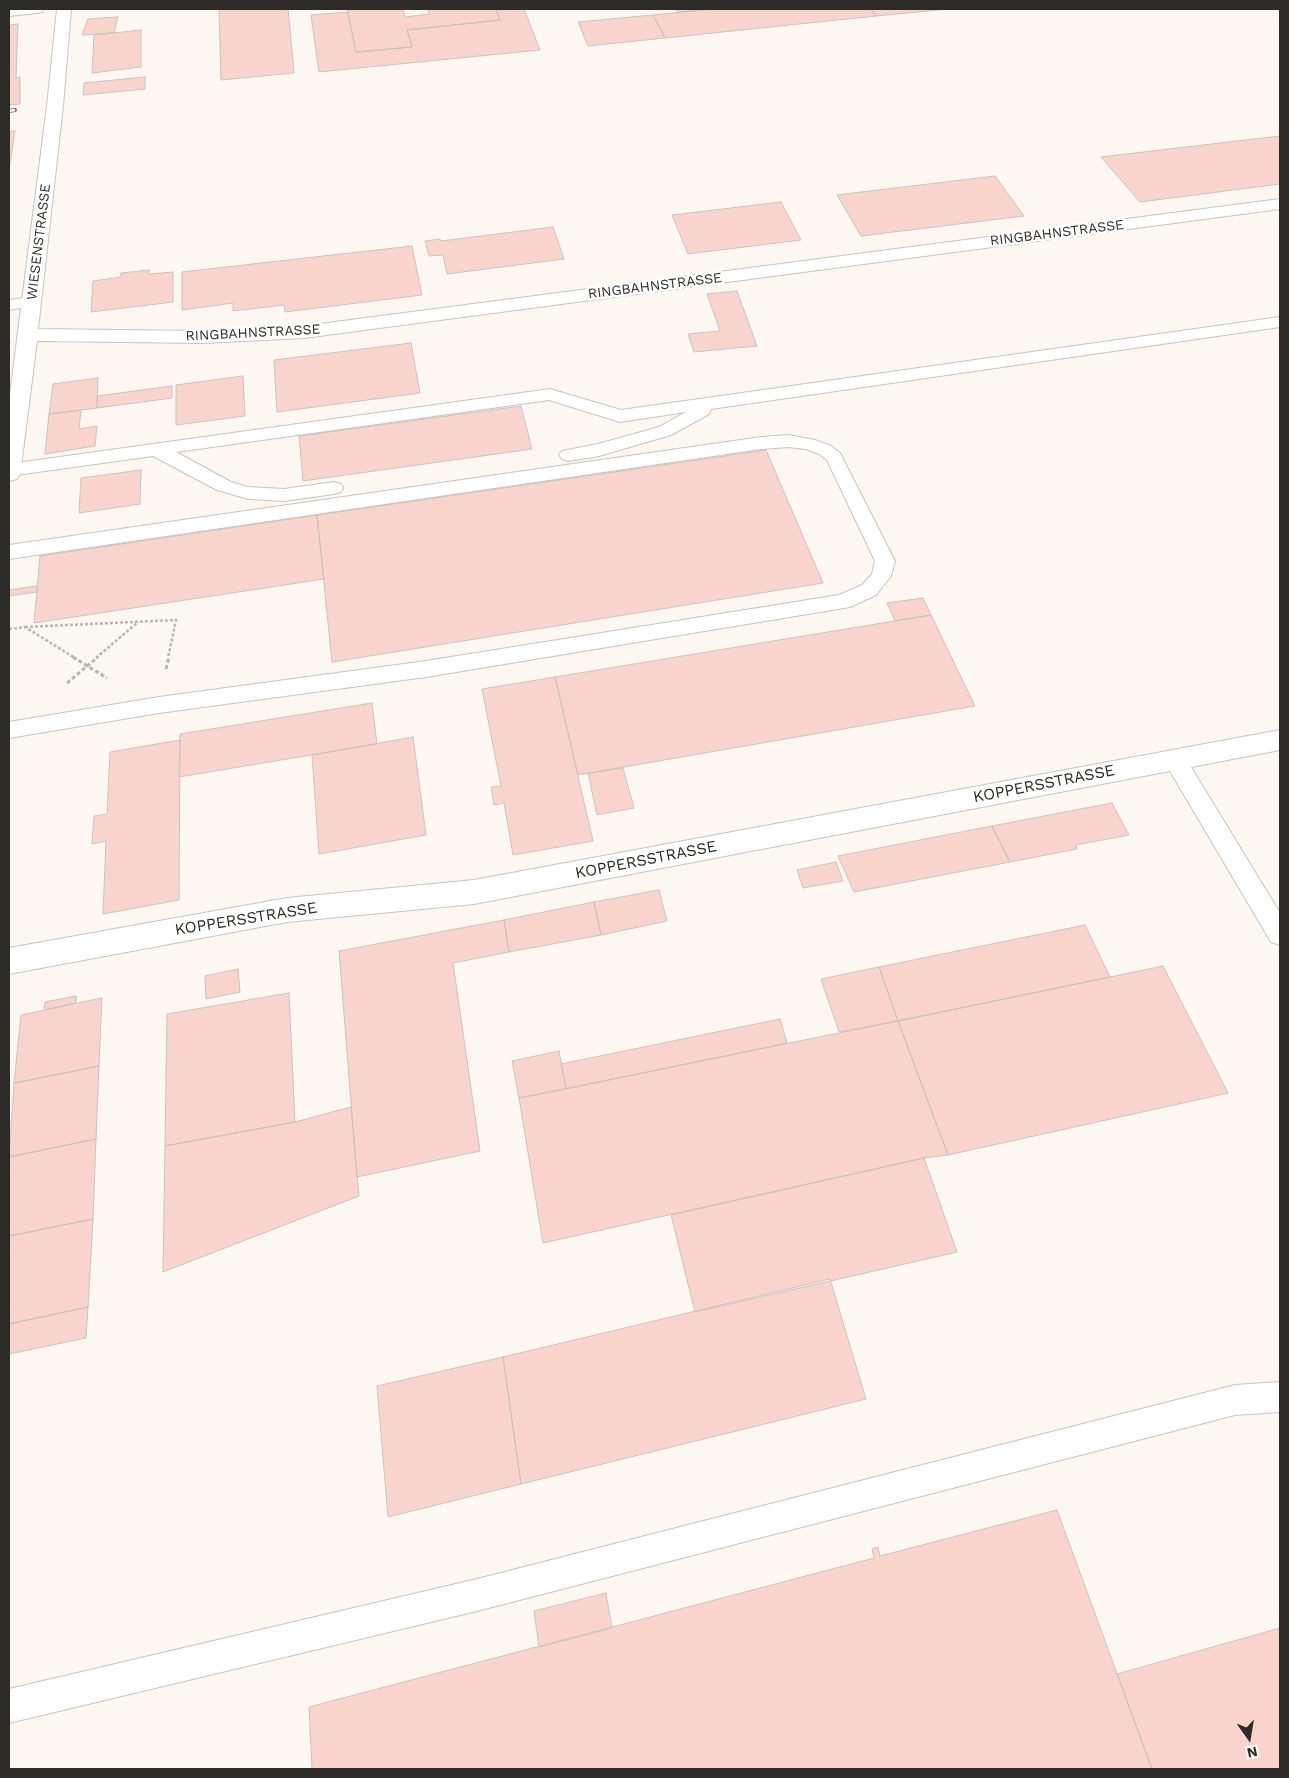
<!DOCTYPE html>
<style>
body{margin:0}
#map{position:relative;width:1289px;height:1778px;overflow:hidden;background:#fcf7f0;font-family:"Work Sans",sans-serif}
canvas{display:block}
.frame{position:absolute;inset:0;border:10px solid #2c2b28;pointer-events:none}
.north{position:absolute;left:1224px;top:1713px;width:50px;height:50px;-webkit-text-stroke:4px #fff;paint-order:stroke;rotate:167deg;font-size:14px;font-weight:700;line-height:20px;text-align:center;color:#2c2b28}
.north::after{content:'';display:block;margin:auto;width:18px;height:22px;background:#2c2b28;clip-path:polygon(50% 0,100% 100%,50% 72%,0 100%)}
</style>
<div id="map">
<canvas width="1289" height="1778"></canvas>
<div class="frame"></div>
<div class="north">N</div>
</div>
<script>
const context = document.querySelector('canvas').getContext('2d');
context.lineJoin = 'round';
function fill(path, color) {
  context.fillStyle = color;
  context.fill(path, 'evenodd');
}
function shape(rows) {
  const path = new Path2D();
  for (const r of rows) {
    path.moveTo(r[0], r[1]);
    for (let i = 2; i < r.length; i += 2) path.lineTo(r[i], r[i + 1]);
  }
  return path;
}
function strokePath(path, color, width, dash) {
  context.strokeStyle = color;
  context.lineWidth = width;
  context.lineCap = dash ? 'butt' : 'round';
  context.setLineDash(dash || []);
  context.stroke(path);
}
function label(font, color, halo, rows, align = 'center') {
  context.font = font + ' "Work Sans",sans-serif';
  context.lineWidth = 5;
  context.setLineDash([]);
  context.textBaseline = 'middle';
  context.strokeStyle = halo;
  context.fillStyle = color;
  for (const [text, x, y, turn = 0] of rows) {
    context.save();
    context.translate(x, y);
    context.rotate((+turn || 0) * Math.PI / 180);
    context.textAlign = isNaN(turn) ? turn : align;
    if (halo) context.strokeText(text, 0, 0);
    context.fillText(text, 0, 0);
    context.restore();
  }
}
const building = shape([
 [219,9,288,9,294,73,221,80,219,9],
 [347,9,403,9,405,17,429,14,428,9,496,9,500,20,407,30,412,47,356,52,347,9],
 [496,9,524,9,540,50,319,72,311,15,348,12,356,52,412,47,407,30,500,20,496,9],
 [676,9,714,9,678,12,676,9],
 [714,9,871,9,876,16,665,38,653,15,714,9],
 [871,9,948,9,876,16,871,9],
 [653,15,665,38,588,46,578,22,653,15],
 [118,17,114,33,82,35,88,19,118,17],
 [18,24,16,78,20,77,20,104,9,105,9,25,18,24],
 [141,30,141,67,92,73,94,35,141,30],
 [145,77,145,89,83,95,84,83,145,77],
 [15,131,9,170,9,132,15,131],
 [1280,136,1280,184,1140,202,1101,157,1280,136],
 [995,176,1024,216,861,236,837,195,995,176],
 [781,202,801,240,688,254,672,215,781,202],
 [553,227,564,259,447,274,443,255,429,256,425,241,440,239,441,241,553,227],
 [412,246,422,295,285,312,284,305,233,311,233,303,182,310,182,272,412,246],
 [149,270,149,274,173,272,173,302,91,312,93,281,121,277,121,273,149,270],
 [737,291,757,346,694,352,688,334,720,331,707,294,737,291],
 [411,343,420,393,277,412,274,360,411,343],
 [243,376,245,416,176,425,176,385,243,376],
 [98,378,97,408,49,414,53,384,98,378],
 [172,386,172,398,97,408,97,396,172,386],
 [521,406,532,449,303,481,299,436,521,406],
 [81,410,79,429,97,426,95,446,45,454,49,414,81,410],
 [766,450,823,583,332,662,317,515,766,450],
 [141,470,140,504,79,513,81,478,141,470],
 [317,515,324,579,34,623,40,556,317,515],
 [37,586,37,592,9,596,9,590,37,586],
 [923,598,931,615,895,621,887,603,923,598],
 [931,615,975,706,578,775,555,677,931,615],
 [555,677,593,841,513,855,504,803,494,805,491,787,501,786,482,689,555,677],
 [372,703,377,744,179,777,180,734,372,703],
 [413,737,426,835,319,854,312,755,413,737],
 [180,740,179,900,103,914,106,841,92,844,94,816,107,814,110,752,180,740],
 [623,768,634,808,597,815,588,773,623,768],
 [1112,803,1129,835,1076,845,1077,849,1010,862,992,826,1112,803],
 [992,826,1010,862,854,892,838,856,992,826],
 [836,862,843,881,803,888,797,870,836,862],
 [659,890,667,921,601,935,594,902,659,890],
 [594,902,601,935,509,952,504,920,594,902],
 [504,920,509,952,453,963,480,1151,357,1177,339,951,504,920],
 [1085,925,1110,977,898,1021,879,967,1085,925],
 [1163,966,1228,1093,948,1155,898,1021,1163,966],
 [879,967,898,1021,839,1032,821,979,879,967],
 [238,969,240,992,206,999,205,976,238,969],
 [289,993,295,1122,165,1146,167,1014,289,993],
 [76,996,76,1003,44,1010,45,1002,76,996],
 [102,998,99,1066,14,1083,21,1015,102,998],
 [780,1019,787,1043,566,1089,561,1064,780,1019],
 [898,1021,948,1155,924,1158,543,1243,519,1098,898,1021],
 [559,1051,566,1089,519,1098,512,1061,559,1051],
 [99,1066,96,1139,9,1157,14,1083,99,1066],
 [351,1107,359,1196,163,1272,165,1146,295,1122,351,1107],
 [96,1139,93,1219,9,1236,9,1157,96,1139],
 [924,1158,957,1252,695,1312,671,1215,924,1158],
 [93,1219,88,1307,9,1324,9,1236,93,1219],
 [830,1279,866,1399,521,1484,503,1357,830,1279],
 [88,1307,86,1338,9,1354,9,1324,88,1307],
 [503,1357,521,1484,388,1517,377,1386,503,1357],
 [1057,1510,1152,1769,312,1769,309,1707,874,1558,872,1549,878,1547,880,1556,1057,1510],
 [606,1593,612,1628,539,1647,534,1611,606,1593],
 [1280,1628,1280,1769,1152,1769,1117,1674,1280,1628]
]);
fill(building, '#f9d4cd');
strokePath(building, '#cbc2c0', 1);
const lane = shape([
 [32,297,38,299,40,302,38,305,9,310,9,300,32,297],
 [1280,317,1280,327,711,409,709,414,671,435,599,456,568,461,562,459,559,455,562,451,598,444,659,427,686,412,620,422,549,400,176,452,231,482,248,487,284,489,334,482,341,484,343,488,341,492,334,494,284,501,248,499,217,490,153,456,9,476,9,464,550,389,621,410,1280,317],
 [788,435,815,440,831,446,840,453,895,561,891,576,876,595,850,607,426,677,159,713,9,738,9,722,159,697,426,661,839,595,862,585,872,574,875,561,827,460,819,454,806,449,788,447,761,449,9,559,9,545,761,437,788,435],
 [1175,751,1183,754,1280,913,1280,945,1271,942,1167,766,1164,760,1167,754,1175,751],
 [1280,1382,1280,1412,1235,1415,477,1611,9,1723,9,1689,477,1579,1235,1385,1280,1382]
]);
const street = shape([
 [9,9,44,9,42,12,37,13,9,16,9,9],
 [57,9,71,9,63,106,38,329,203,331,304,326,1280,199,1280,209,304,338,203,343,37,341,20,474,17,479,9,481,9,402,47,106,57,9],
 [1280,730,1280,750,474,904,287,922,9,974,9,948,287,898,474,880,1280,730]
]);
strokePath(lane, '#c8c3bd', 2);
strokePath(street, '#c8c3bd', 2);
strokePath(shape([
 [25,627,176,620,168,658],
 [9,629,25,627,75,658],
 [96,658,138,622]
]), '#b9b5af', 2.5, [3, 2]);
strokePath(shape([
 [73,657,107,678],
 [166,669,169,657],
 [67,683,98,657]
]), '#b9b5af', 3, [4, 2.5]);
fill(lane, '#fff');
fill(street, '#fff');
const rail = shape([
 [9,111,15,110]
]);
strokePath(rail, '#6c6a66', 4);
strokePath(rail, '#fff', 2.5, [7]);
label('14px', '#2c2b28', '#fff', [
 ["RINGBAHNSTRASSE",1057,233,-7],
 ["WIESENSTRASSE",39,242,-83],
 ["RINGBAHNSTRASSE",655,286,-7],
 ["RINGBAHNSTRASSE",253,333,-3]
]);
label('16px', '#2c2b28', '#fff', [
 ["KOPPERSSTRASSE",1044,784,-11],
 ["KOPPERSSTRASSE",646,860,-11],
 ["KOPPERSSTRASSE",246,919,-9]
]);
</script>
